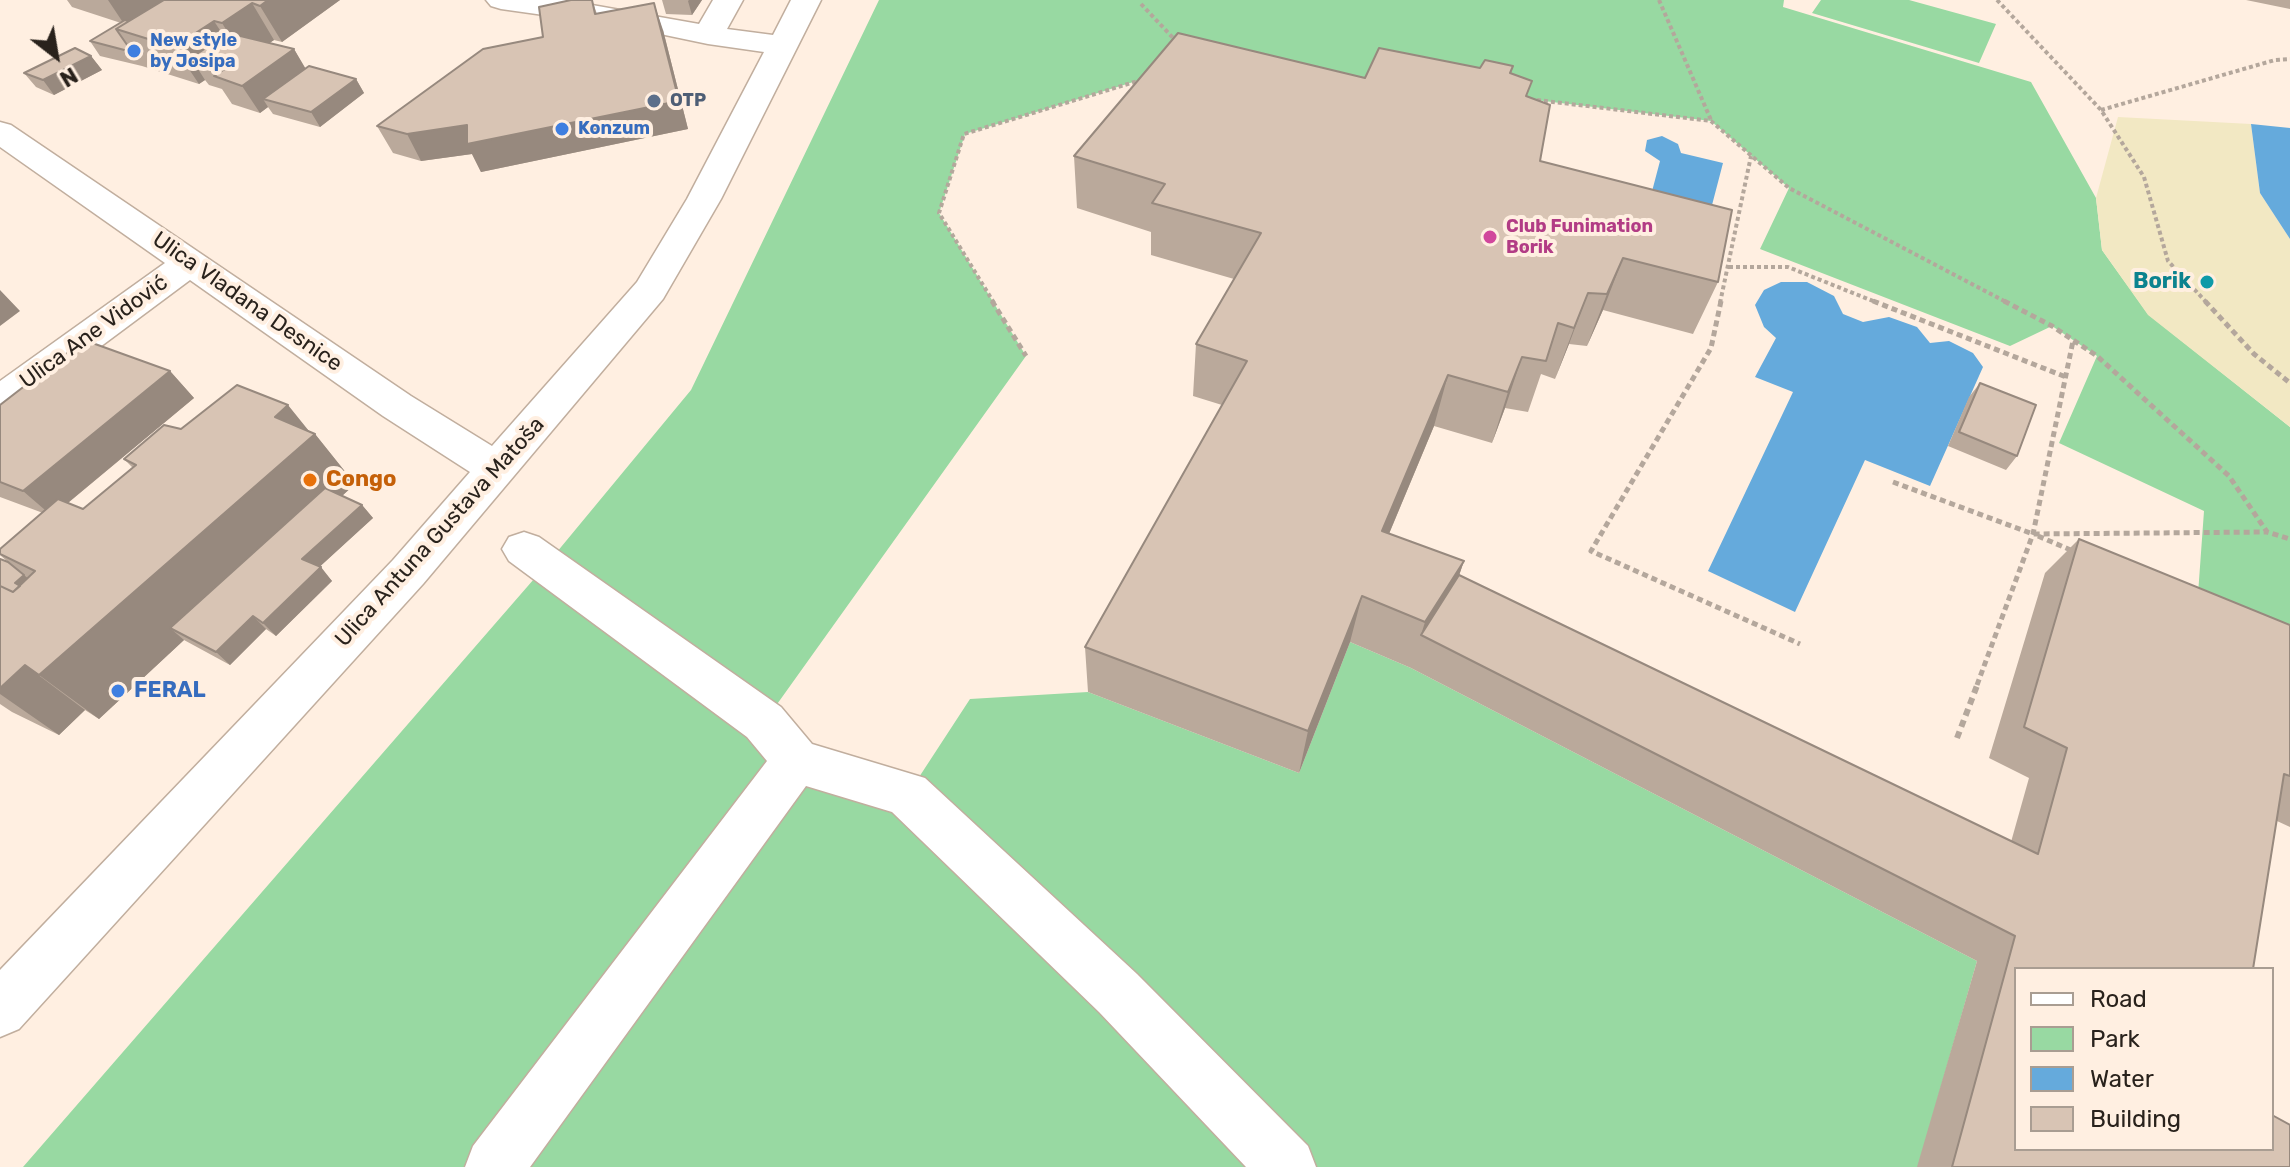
<!DOCTYPE html>
<meta charset="utf-8">
<style>
body{margin:0}
#map{position:relative;width:2290px;height:1167px;overflow:hidden;background:#ffefe1;font-family:Rubik,sans-serif}
canvas{display:block}
.legend{position:absolute;left:2014px;top:967px;width:260px;height:184px;box-sizing:border-box;background:#ffefe1;border:2px solid #a99d92;margin:0;padding:10px 14px;list-style:none;font-size:24px;color:#29221c}
.legend li{display:flex;align-items:center;gap:16px;height:40px}
.legend b{width:40px;border:2px solid #a99d92}
.north{position:absolute;left:16px;top:16px;width:80px;height:80px;-webkit-text-stroke:6px #ffefe1;paint-order:stroke;rotate:149deg;font-size:22px;font-weight:700;line-height:32px;text-align:center;color:#29221c}
.north::after{content:'';display:block;margin:auto;width:28px;height:36px;background:#29221c;clip-path:polygon(50% 0,100% 100%,50% 72%,0 100%)}
</style>
<div id="map">
<canvas width="2290" height="1167"></canvas>
<ul class="legend">
<li><b style="height:10px;background:#fff"></b>Road</li>
<li><b style="height:22px;background:#98d9a2"></b>Park</li>
<li><b style="height:22px;background:#65aadc"></b>Water</li>
<li><b style="height:22px;background:#d8c4b4"></b>Building</li>
</ul>
<div class="north">N</div>
</div>
<script>
const context = document.querySelector('canvas').getContext('2d');
context.lineJoin = 'round';
function fill(path, color) {
  context.fillStyle = color;
  context.fill(path, 'evenodd');
}
function shape(rows) {
  const path = new Path2D();
  for (const r of rows) {
    path.moveTo(r[0], r[1]);
    for (let i = 2; i < r.length; i += 2) path.lineTo(r[i], r[i + 1]);
  }
  return path;
}
function strokePath(path, color, width, dash) {
  context.strokeStyle = color;
  context.lineWidth = width;
  context.lineCap = dash ? 'butt' : 'round';
  context.setLineDash(dash || []);
  context.stroke(path);
}
function label(font, color, halo, rows, align = 'center') {
  context.font = font + ' Rubik,sans-serif';
  context.lineWidth = 8;
  context.setLineDash([]);
  context.textBaseline = 'middle';
  context.strokeStyle = halo;
  context.fillStyle = color;
  for (const [text, x, y, turn = 0] of rows) {
    context.save();
    context.translate(x, y);
    context.rotate((+turn || 0) * Math.PI / 180);
    context.textAlign = isNaN(turn) ? turn : align;
    if (halo) context.strokeText(text, 0, 0);
    context.fillText(text, 0, 0);
    context.restore();
  }
}
fill(shape([
 [879,0,1784,0,1783,7,2031,82,2096,198,2102,250,2148,314,2290,427,2290,676,2195,636,2204,511,2059,443,2097,356,2052,326,2010,346,1760,249,1789,188,1711,121,1527,99,1169,71,965,134,939,213,1026,356,765,721,908,794,970,699,1088,692,1299,773,1350,642,1411,668,1977,961,1918,1167,23,1167,547,564,691,390],
 [1821,0,1909,0,1996,24,1979,63,1812,13]
]), '#98d9a2');
fill(shape([
 [2118,117,2251,124,2260,193,2290,239,2290,427,2148,315,2102,250,2096,198]
]), '#f2e8c3');
fill(shape([
 [2251,124,2290,128,2290,239,2260,193],
 [1662,136,1678,144,1681,153,1723,163,1700,251,1640,237,1660,161,1645,151,1647,140],
 [1781,282,1807,282,1834,296,1843,314,1863,322,1889,317,1917,327,1930,343,1949,341,1973,353,1983,367,1930,486,1865,460,1795,612,1708,571,1793,392,1755,377,1776,338,1764,327,1755,305,1764,290]
]), '#65aadc');
const minor = shape([
 [486,0,564,0,699,24,713,0,743,0,727,29,773,35,791,0,821,0,721,199,663,299,423,584,19,1029,0,1037,0,970,393,560,470,472,383,416,190,280,14,411,0,415,0,381,165,263,0,147,0,122,11,125,411,396,492,446,637,282,687,199,764,52,708,44,622,26,501,9,491,6,486,0],
 [524,532,539,537,781,707,812,744,925,778,1137,974,1308,1146,1316,1167,1246,1167,1099,1012,892,812,806,786,530,1167,465,1167,473,1146,767,761,747,737,509,561,502,549,509,537,524,532]
]);
strokePath(minor, '#c1ae9e', 3);
strokePath(shape([
 [1659,0,1711,120],
 [1997,0,2101,110,2144,177,2168,261,2207,303],
 [1141,4,1176,41],
 [1537,100,1711,121,1789,188,2008,303],
 [2101,110,2275,60,2290,59],
 [1729,267,1788,267,1878,303],
 [994,303,939,213,964,134,1141,80],
 [1720,303,1751,156]
]), '#b4a79c', 4, [4, 3]);
strokePath(shape([
 [992,301,1026,356],
 [1721,301,1711,348,1591,551,1800,644],
 [1873,301,2066,377],
 [2004,301,2052,326,2097,356,2229,476,2267,532,2290,539],
 [2205,301,2254,354,2290,383],
 [1893,482,2033,534,2266,532],
 [2038,536,2073,551],
 [1977,685,2033,534,2073,341]
]), '#b4a79c', 5, [6, 4]);
strokePath(shape([
 [1957,738,1978,683]
]), '#b4a79c', 6, [7, 5]);
fill(minor, '#fff');
fill(shape([
 [67,0,340,0,282,42,274,40,269,43,294,49,305,69,356,79,364,93,320,127,273,114,268,107,260,113,232,104,222,89,209,85,205,80,199,84,142,66,100,56,90,41,121,23,72,7],
 [592,0,597,14,663,30,688,129,481,172,472,154,421,161,393,153,377,126,543,37],
 [662,0,702,0,692,15,666,14],
 [2246,0,2290,0,2290,9],
 [91,56,102,70,54,95,36,87,24,73],
 [1513,66,1511,74,1528,96,1540,161,1718,282,1693,334,1603,310,1587,346,1569,344,1555,379,1541,374,1528,412,1505,408,1492,443,1434,426,1389,534,1464,561,1459,575,2011,842,2029,778,1989,758,2045,573,2079,539,2290,625,2290,827,2277,821,2016,969,2290,1167,1917,1167,1977,961,1411,668,1350,642,1299,773,1088,692,1085,647,1222,405,1193,396,1196,344,1234,279,1151,255,1151,232,1077,208,1074,156,1365,78],
 [170,371,194,398,68,503,83,509,133,468,124,459,181,429,310,432,315,434,355,484,342,496,362,505,373,518,319,567,332,581,276,636,266,629,230,665,184,640,99,719,85,710,59,735,12,712,0,704,0,559,8,562,0,555,0,549,43,513,0,497,0,405],
 [1980,383,2017,456,2006,470,1948,446,1969,397]
]), '#baa99b');
fill(shape([
 [108,0,166,0,124,24],
 [268,0,340,0,282,42,260,6],
 [689,0,702,0,692,15,688,1],
 [252,3,274,40,245,60,222,23],
 [654,3,663,30,688,129,481,172,472,154,421,161,407,134,467,125],
 [214,21,238,58,191,58,205,80,199,84,174,47],
 [294,49,310,76,263,99,268,107,260,113,242,86],
 [91,56,102,70,54,95,43,80],
 [356,79,364,93,320,127,311,112],
 [1623,258,1603,310,1587,346,1607,294],
 [0,290,20,311,0,326],
 [1588,293,1569,344,1555,379,1574,328],
 [1522,357,1505,408,1492,443,1508,392],
 [170,371,194,398,52,516,23,491],
 [1448,375,1434,426,1370,579,1382,531],
 [288,405,313,436,315,434,355,484,188,637,170,628,184,640,99,719,39,675,275,417],
 [362,505,373,518,314,572,302,559],
 [1464,561,1448,608,1421,635,1425,622],
 [321,567,332,581,276,636,263,623],
 [24,575,40,589,34,593,15,583],
 [1362,596,1350,642,1299,773,1308,731],
 [253,616,266,629,230,665,216,652],
 [25,665,85,710,59,735,0,694,0,688]
]), '#97897e');
const building = shape([
 [164,0,268,0,260,6,252,3,222,23,214,21,174,47,116,29,164,0],
 [571,0,592,0,595,14,654,3,679,101,467,144,467,125,407,134,377,126,483,49,543,37,539,7,571,0],
 [125,20,129,21,116,29,132,52,90,41,125,20],
 [228,33,294,49,242,86,214,76,228,67,191,58,228,33],
 [1178,33,1365,78,1379,48,1480,68,1485,60,1513,66,1510,73,1532,81,1526,96,1550,105,1540,161,1732,210,1718,282,1623,258,1607,294,1588,293,1574,328,1558,323,1546,361,1522,357,1508,392,1448,375,1382,531,1464,561,1425,622,1362,596,1308,731,1085,647,1247,361,1196,344,1261,233,1152,203,1165,184,1074,156,1178,33],
 [75,48,91,56,43,80,24,73,75,48],
 [309,66,356,79,311,112,263,99,309,66],
 [84,340,170,371,23,491,0,482,0,405,84,340],
 [1980,383,2036,405,2017,456,1959,432,1980,383],
 [237,385,288,405,275,417,315,434,39,675,25,665,0,688,0,586,13,592,35,571,0,554,0,549,58,499,83,509,136,465,124,459,164,425,181,429,237,385],
 [325,488,362,505,302,559,321,567,263,623,253,616,216,652,170,628,325,488],
 [2079,539,2290,625,2290,776,2284,774,2253,969,2016,969,2016,1149,2272,1149,2272,1115,2290,1125,2290,1167,1952,1167,2015,936,1421,635,1459,575,2038,854,2067,748,2024,727,2079,539],
 [0,559,8,562,24,575,15,583,20,586,13,592,0,586,0,559]
]);
fill(building, '#d8c4b4');
strokePath(building, '#97897e', 2);
for (const [x, y, r, color] of [
 [134,51,8,"#3f7fe0"],
 [654,101,8,"#5c6f8a"],
 [562,129,8,"#3f7fe0"],
 [1490,237,8,"#d1479c"],
 [2207,282,8,"#0f9aa8"],
 [310,480,8,"#e8710a"],
 [118,691,8,"#3f7fe0"]
]) {
  const dot = new Path2D();
  dot.arc(x, y, r, 0, 2 * Math.PI);
  context.fillStyle = color;
  context.fill(dot);
  strokePath(dot, '#ffefe1', 3);
}
label('bold 18px', '#366cbe', '#ffefe1', [
 ["New style",150,41],
 ["by Josipa",150,62],
 ["Konzum",578,129]
], 'left');
label('bold 18px', '#4e5e75', '#ffefe1', [
 ["OTP",670,101]
], 'left');
label('bold 18px', '#b23c85', '#ffefe1', [
 ["Club Funimation",1506,227],
 ["Borik",1506,248]
], 'left');
label('bold 22px', '#0d838f', '#ffefe1', [
 ["Borik",2191,282]
], 'right');
label('22px', '#29221c', '#ffefe1', [
 ["Ulica Vladana Desnice",247,302,35],
 ["Ulica Ane Vidović",94,332,-36],
 ["Ulica Antuna Gustava Matoša",440,532,-48]
]);
label('bold 22px', '#c56008', '#ffefe1', [
 ["Congo",326,480]
], 'left');
label('bold 22px', '#366cbe', '#ffefe1', [
 ["FERAL",134,691]
], 'left');
</script>
